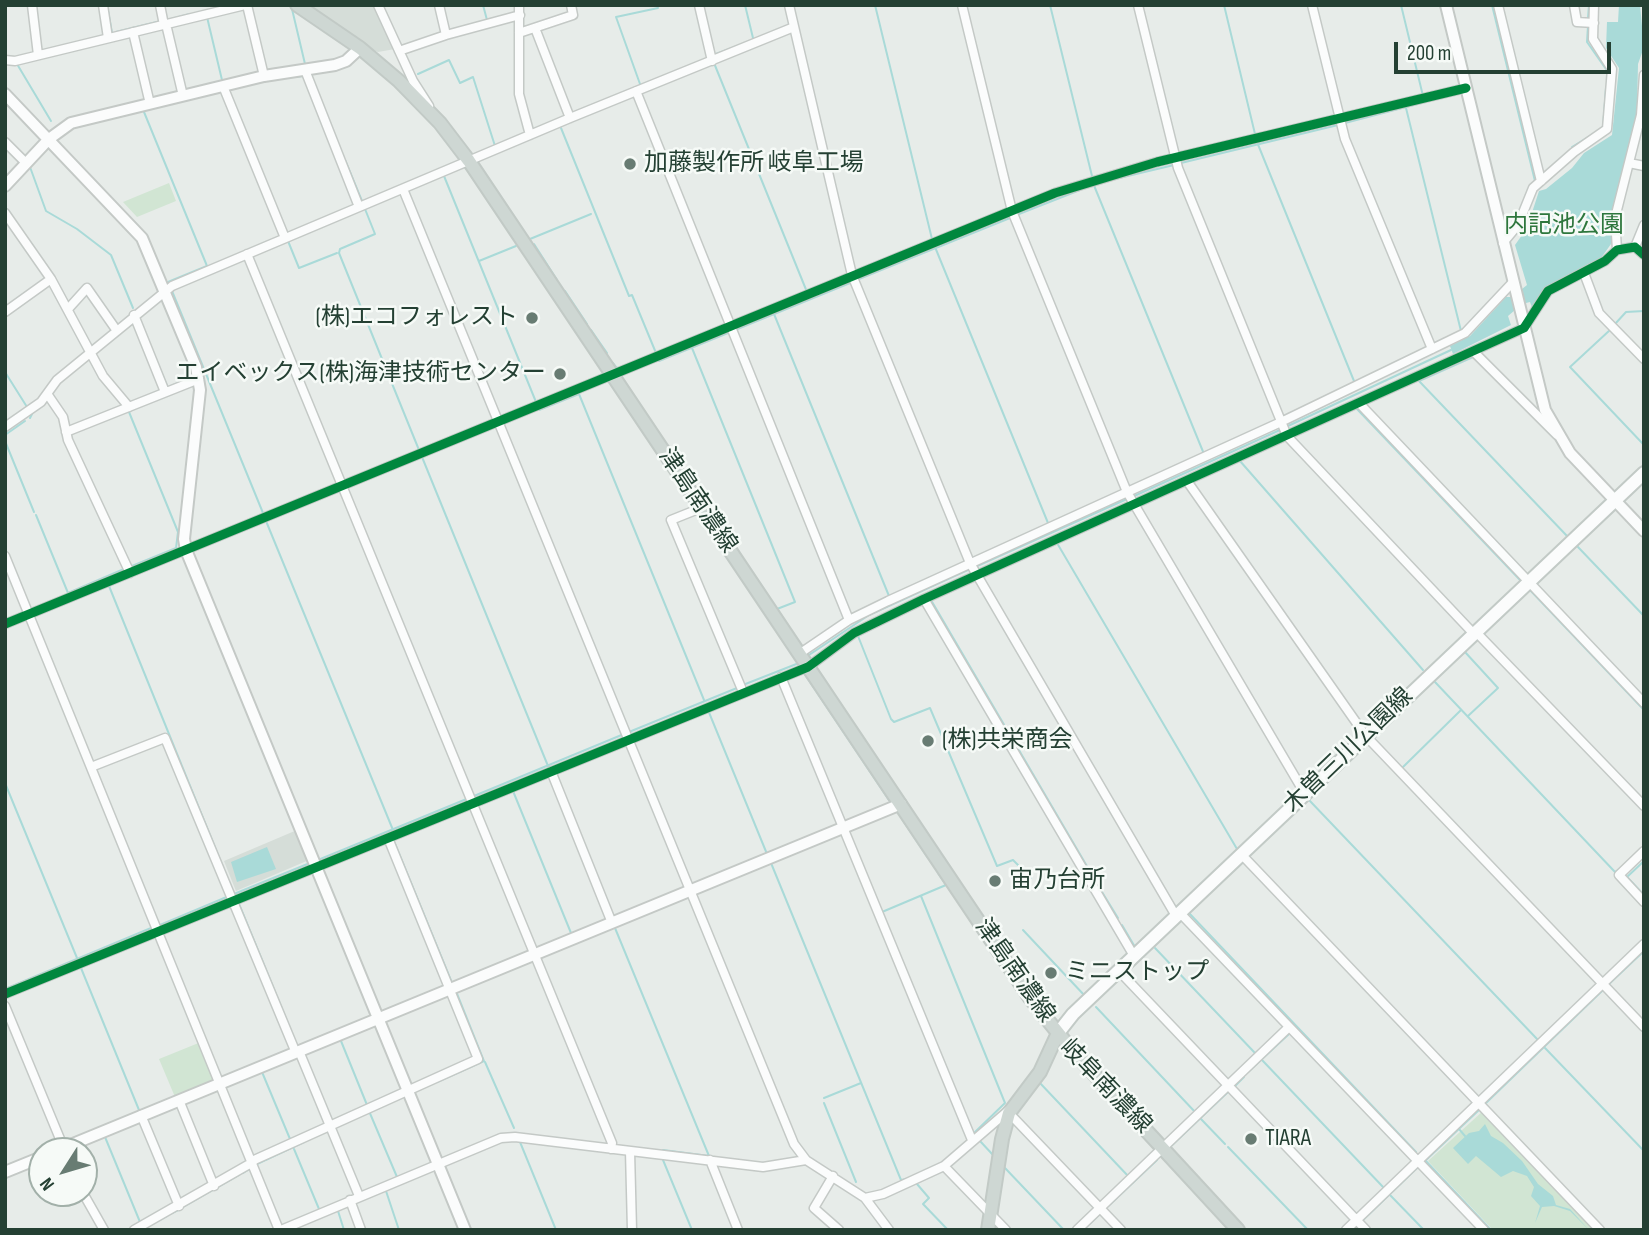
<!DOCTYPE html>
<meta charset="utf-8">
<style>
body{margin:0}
#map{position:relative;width:1649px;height:1235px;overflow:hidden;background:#e7ece9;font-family:"Sofia Sans Condensed",sans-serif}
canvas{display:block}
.frame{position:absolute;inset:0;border:7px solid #244033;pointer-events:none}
.north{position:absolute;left:28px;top:1137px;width:70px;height:70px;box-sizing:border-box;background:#f6faf7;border:2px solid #a2b0a9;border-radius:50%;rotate:233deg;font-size:19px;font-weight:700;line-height:28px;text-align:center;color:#244033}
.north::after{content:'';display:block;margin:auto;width:24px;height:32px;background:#687c73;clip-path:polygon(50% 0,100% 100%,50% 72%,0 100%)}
.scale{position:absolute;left:1394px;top:42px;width:217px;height:32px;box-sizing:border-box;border:4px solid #244033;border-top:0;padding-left:9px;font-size:21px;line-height:24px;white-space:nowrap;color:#244033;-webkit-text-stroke:5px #f6faf7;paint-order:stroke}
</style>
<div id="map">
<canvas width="1649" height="1235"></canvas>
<div class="frame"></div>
<div class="north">N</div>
<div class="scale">200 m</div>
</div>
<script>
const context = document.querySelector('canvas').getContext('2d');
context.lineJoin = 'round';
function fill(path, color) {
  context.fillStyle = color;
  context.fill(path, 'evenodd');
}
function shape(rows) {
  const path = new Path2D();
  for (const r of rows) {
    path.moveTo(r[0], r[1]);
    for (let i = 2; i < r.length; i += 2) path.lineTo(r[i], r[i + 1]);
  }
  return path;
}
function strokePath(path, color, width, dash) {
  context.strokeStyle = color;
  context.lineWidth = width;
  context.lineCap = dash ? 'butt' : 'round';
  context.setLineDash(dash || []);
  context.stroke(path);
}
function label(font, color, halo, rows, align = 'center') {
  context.font = font + ' "Sofia Sans Condensed","Noto Sans JP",sans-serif';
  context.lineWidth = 5;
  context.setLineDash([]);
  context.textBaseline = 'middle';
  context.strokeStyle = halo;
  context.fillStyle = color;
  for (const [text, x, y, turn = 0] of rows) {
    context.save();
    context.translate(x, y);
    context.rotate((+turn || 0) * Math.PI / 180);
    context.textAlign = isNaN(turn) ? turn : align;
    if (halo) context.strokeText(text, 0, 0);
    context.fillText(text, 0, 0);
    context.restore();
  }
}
fill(shape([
 [310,5,374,5,395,49,378,52,370,49],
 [297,830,309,860,236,891,224,861]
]), '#d5ddd8');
fill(shape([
 [169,183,176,201,137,217,123,202],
 [201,1042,216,1080,175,1097,159,1059],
 [1483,1111,1596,1230,1493,1230,1428,1161]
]), '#d1e5d3');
fill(shape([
 [1619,5,1640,5,1644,47,1638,64,1637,111,1611,217,1611,244,1601,258,1546,287,1533,310,1530,302,1522,304,1508,316,1511,325,1453,354,1450,346,1470,336,1506,297,1512,297,1527,285,1515,245,1527,228,1539,191,1546,189,1572,168,1584,153,1612,135,1619,68,1606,48,1607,22,1618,22],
 [267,847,276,869,237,882,231,862],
 [1485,1124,1491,1136,1503,1143,1522,1161,1538,1184,1553,1196,1556,1205,1570,1209,1589,1230,1570,1211,1554,1206,1542,1207,1535,1223,1540,1206,1531,1196,1534,1187,1527,1176,1513,1171,1501,1177,1476,1156,1468,1164,1453,1148,1469,1133,1479,1131]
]), '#a9dad8');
strokePath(shape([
 [107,5,112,33],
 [483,5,487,20],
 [745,5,753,38],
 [875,5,932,239],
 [1050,5,1092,176],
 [1224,5,1255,134],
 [1401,5,1423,96],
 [1492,5,1535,181],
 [292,9,305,64],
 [207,17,222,80],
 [1588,18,1589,5],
 [167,20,190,14],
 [1588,26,1587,42,1608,72],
 [116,32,161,21],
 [716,54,740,45],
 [714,63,807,292],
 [17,64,51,121],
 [418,74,449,60,460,83,473,77,495,146],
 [293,77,303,76],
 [640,84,616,17,658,8,657,5],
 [1406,108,1461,331],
 [144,112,207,266,168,282],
 [1345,123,1425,102],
 [561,128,629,296,632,295,656,353],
 [1257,142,1354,381],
 [1572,147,1603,128,1606,88],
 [345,160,362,201],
 [1181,163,1338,125],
 [30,167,46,211,77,229,111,255,133,308],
 [444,176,536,402],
 [1115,179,1174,165],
 [1093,183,1204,454],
 [365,209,375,234,340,249,339,253,419,450],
 [1019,214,1080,190],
 [530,239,591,214],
 [288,241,299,268,337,253],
 [534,244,557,280],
 [935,247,1048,523],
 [479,261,516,246],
 [859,279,1010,218],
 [172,291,263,513],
 [565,291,587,324],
 [774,314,889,596],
 [1615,324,1626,312,1644,311],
 [591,330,607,353],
 [735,330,850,283],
 [1610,330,1570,367,1644,445],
 [149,343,167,386],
 [692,348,795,602,777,609],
 [1473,357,1419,381,1568,537],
 [659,361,728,333],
 [613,363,617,368],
 [5,372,27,407],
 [171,386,192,377],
 [1357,409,1521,581],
 [539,410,579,394,704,700],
 [129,412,178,532,176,548,132,566],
 [30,418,32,414],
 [1288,426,1451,350],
 [5,435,25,421],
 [5,441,34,512],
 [422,457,548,766],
 [1240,461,1423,670],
 [1132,497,1280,430],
 [36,515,68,593,124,569],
 [266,521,393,830],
 [1057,543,1237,849],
 [1577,546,1644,616],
 [975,567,1127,499],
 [109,586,233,892],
 [1529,589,1644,710],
 [931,600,1098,885],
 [858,636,891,719,894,722,930,708,997,866,1013,860,1031,878],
 [1465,652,1498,688,1468,716],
 [1303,653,1358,732],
 [806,657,869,615,970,569],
 [804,673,889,800],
 [1435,682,1615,872,1620,869],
 [743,685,799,663],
 [708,710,767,854],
 [629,732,737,688],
 [1402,768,1461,710],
 [5,783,77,958],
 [513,791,571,933],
 [474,796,624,734],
 [1309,800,1538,1040],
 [902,819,928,858],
 [393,839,452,983],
 [318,860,469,798],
 [1644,861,1627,877,1644,895],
 [771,863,901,1180,913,1178],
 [873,891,882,912,946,885,938,873],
 [1102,892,1118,918],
 [234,894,310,863],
 [921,896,1005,1103,974,1133],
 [239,904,291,1031],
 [1189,913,1416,1152],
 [160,925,229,896],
 [1122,925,1135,947],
 [615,928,709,1156,663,1150],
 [1023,930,1085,996],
 [1155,948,1255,1053],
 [81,968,139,1110],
 [1609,984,1644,951],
 [5,989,151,928],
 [1096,1007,1196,1113],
 [341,1041,367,1105],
 [1545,1048,1644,1151],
 [1262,1060,1384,1188],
 [485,1062,514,1128],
 [262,1072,290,1139],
 [1248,1072,1289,1034],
 [437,1082,484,1061,456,991],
 [1039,1082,1129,1177],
 [1234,1087,1244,1077],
 [824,1098,861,1083],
 [824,1103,856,1182],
 [1486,1103,1603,990],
 [369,1111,397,1177],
 [1200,1118,1225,1144],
 [1459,1129,1465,1136],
 [105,1137,140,1222],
 [980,1141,993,1155],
 [520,1142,556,1230],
 [1170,1147,1229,1091],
 [1228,1147,1308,1230],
 [294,1149,319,1209],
 [1424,1159,1491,1230],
 [663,1160,692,1230],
 [1426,1160,1480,1109],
 [257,1164,304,1142],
 [1005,1168,1064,1230],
 [243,1173,251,1168],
 [917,1184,929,1198,923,1204,948,1230],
 [386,1191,399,1230],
 [1390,1195,1424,1230],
 [183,1207,239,1175],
 [1106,1208,1157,1160],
 [338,1211,344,1230],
 [170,1214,178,1210],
 [160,1220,167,1216],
 [1363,1220,1418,1167],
 [5,1229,5,1230],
 [1083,1230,1100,1214]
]), '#a9dad8', 2);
const minor = shape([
 [32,5,38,55],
 [103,5,108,38],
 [160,5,164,25],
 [247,5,264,76],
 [378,5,413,81,429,106],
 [519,5,519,94,530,135],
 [699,5,712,61],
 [789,5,852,275,970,563,1176,916],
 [962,5,1012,211,1127,492,1305,794],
 [1138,5,1178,168,1287,436,1473,633],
 [1312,5,1345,139,1432,349],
 [1498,5,1541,181],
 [1574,5,1577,22,1594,23],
 [166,24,183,96],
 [535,28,570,118],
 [133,32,150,104],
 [519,33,573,15,571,5],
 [446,35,520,15],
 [399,51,446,35,439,5],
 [5,60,15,61,245,5],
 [305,70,359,207],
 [223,86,285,238],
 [636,91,849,620],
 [5,142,26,163],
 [1629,163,1644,166],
 [403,189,794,1144,806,1160,865,1198,889,1230],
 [5,213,51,279,103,376,129,407],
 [1503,243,1518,225,1533,188,1574,152,1607,129,1612,69,1593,39,1594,5],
 [1635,247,1644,225],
 [1617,250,1615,218,1641,115,1644,75],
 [247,254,612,1143,611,1149],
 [1584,273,1599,313,1644,359],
 [68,309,87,288,117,331],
 [5,312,51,279],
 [134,315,165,392],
 [1473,351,1557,435],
 [48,395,63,417,68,440,130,573],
 [1359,403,1644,703],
 [5,427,41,402,57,380,172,286,570,118,794,27],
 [66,432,199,379],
 [1187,481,1365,735],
 [701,508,671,520,743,692],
 [5,556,279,1230],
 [924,599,1134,956],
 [5,624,1055,193,1157,162,1466,88],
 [1475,631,1644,806],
 [799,654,849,620,888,601,1281,422,1465,333,1513,282],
 [781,677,972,1140],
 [1365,735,1644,1027],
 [91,767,165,738,296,1053],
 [551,771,612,923],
 [1644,851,1619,875,1644,902],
 [1242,855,1600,1230],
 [1180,913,1484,1230],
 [1119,971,1366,1230],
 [5,994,808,667,854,633,924,599,1524,328,1548,291,1605,261,1617,250,1635,247,1644,255],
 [5,1006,65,1151],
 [299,1051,359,1196],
 [179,1100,214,1186],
 [1009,1113,1121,1230],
 [141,1115,179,1206],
 [630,1151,632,1230],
 [710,1160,738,1230],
 [252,1161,478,1059,388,838],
 [944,1166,1006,1230],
 [833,1176,814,1208,839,1230],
 [83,1193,104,1230],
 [865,1198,883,1194,944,1166,1009,1110],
 [350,1200,361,1230],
 [134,1230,253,1162],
 [281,1230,501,1138,515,1137,763,1167,806,1160],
 [1077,1230,1289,1027],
 [1346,1230,1644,944]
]);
const tertiary = shape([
 [1446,5,1545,410,1570,453,1644,531],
 [5,94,142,238,196,367,200,390,184,539,186,550,465,1230],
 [5,186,49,139,71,123,264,76,335,65,346,61,360,48],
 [56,1151,901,804],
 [5,1172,42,1157]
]);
const secondary = shape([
 [1058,1033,1073,1014,1644,473]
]);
const primary = shape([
 [297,5,360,48,399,81,440,123,469,161,1030,998,1071,1049,1238,1230],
 [988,1230,1002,1139,1009,1113,1040,1072,1058,1033]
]);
strokePath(minor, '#c4c9c6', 11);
strokePath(tertiary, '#c4c9c6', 14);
strokePath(secondary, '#c2cac6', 16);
strokePath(primary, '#c2cac6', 16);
strokePath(minor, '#fbfcfc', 8);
strokePath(tertiary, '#fbfcfc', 10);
strokePath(secondary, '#fbfcfc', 12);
strokePath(primary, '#ced7d3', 12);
strokePath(shape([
 [5,624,1055,193,1157,162,1466,88],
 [5,994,808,667,854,633,924,599,1524,328,1548,291,1605,261,1617,250,1635,247,1644,255]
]), '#00873e', 9);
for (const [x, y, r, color] of [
 [630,164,7,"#687c73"],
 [532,318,7,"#687c73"],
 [560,374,7,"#687c73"],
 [928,741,7,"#687c73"],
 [995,881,7,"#687c73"],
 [1051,973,7,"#687c73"],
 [1251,1139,7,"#687c73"]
]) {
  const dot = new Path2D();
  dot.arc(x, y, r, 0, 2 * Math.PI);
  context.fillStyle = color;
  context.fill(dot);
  strokePath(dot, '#f6faf7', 2.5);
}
label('24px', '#244033', '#f6faf7', [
 ["加藤製作所 岐阜工場",644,164],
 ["(株)エコフォレスト",518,318,"right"],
 ["エイベックス(株)海津技術センター",546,374,"right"],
 ["(株)共栄商会",942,741],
 ["宙乃台所",1009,881],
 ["ミニストップ",1065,973],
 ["TIARA",1265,1139]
], 'left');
label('24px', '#2e773d', '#f6faf7', [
 ["内記池公園",1564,226]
]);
label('24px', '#244033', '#f6faf7', [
 ["津島南濃線",697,501,56],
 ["木曽三川公園線",1349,751,-44],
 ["津島南濃線",1014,971,55],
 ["岐阜南濃線",1105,1087,46]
]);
</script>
